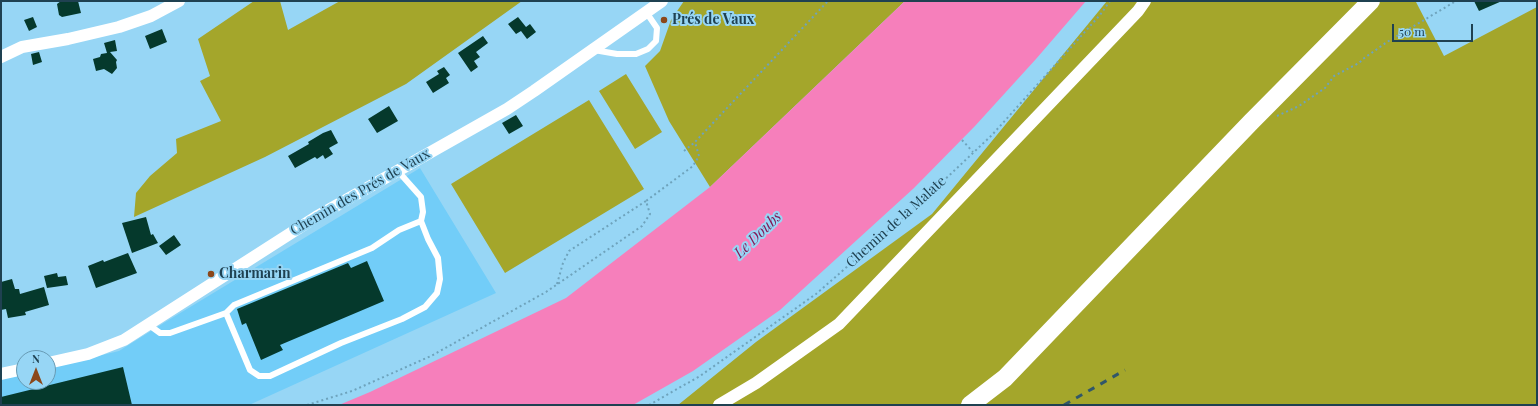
<!DOCTYPE html>
<meta charset="utf-8">
<style>
body{margin:0}
#map{position:relative;width:1538px;height:406px;overflow:hidden;background:#97d6f5;font-family:"Playfair Display",serif}
canvas{display:block}
.frame{position:absolute;inset:0;border:2px solid #1f4151;pointer-events:none}
.north{position:absolute;left:16px;top:350px;width:40px;height:40px;box-sizing:border-box;background:#97d6f5;border:1px solid #679ab3;border-radius:50%;rotate:0deg;font-size:11px;font-weight:700;line-height:16px;text-align:center;color:#1f4151}
.north::after{content:'';display:block;margin:auto;width:14px;height:18px;background:#8b471a;clip-path:polygon(50% 0,100% 100%,50% 72%,0 100%)}
.scale{position:absolute;left:1392px;top:24px;width:81px;height:18px;box-sizing:border-box;border:2px solid #1f4151;border-top:0;padding-left:5px;font-size:12px;line-height:14px;white-space:nowrap;color:#1f4151;-webkit-text-stroke:3px #97d6f5;paint-order:stroke}
</style>
<div id="map">
<canvas width="1538" height="406"></canvas>
<div class="frame"></div>
<div class="north">N</div>
<div class="scale">50 m</div>
</div>
<script>
const context = document.querySelector('canvas').getContext('2d');
context.lineJoin = 'round';
function fill(path, color) {
  context.fillStyle = color;
  context.fill(path, 'evenodd');
}
function shape(rows) {
  const path = new Path2D();
  for (const r of rows) {
    path.moveTo(r[0], r[1]);
    for (let i = 2; i < r.length; i += 2) path.lineTo(r[i], r[i + 1]);
  }
  return path;
}
function strokePath(path, color, width, dash) {
  context.strokeStyle = color;
  context.lineWidth = width;
  context.lineCap = dash ? 'butt' : 'round';
  context.setLineDash(dash || []);
  context.stroke(path);
}
function label(font, color, halo, rows, align = 'center') {
  context.font = font + ' "Playfair Display",serif';
  context.lineWidth = 4;
  context.setLineDash([]);
  context.textBaseline = 'middle';
  context.strokeStyle = halo;
  context.fillStyle = color;
  for (const [text, x, y, turn = 0] of rows) {
    context.save();
    context.translate(x, y);
    context.rotate((+turn || 0) * Math.PI / 180);
    context.textAlign = isNaN(turn) ? turn : align;
    if (halo) context.strokeText(text, 0, 0);
    context.fillText(text, 0, 0);
    context.restore();
  }
}
fill(shape([
 [420,168,496,293,249,405,1,405,1,379,24,374,24,382,48,382,48,368,119,351,167,321]
]), '#72cdf8');
fill(shape([
 [254,1,280,1,288,30,340,1,522,1,406,84,265,157,134,217,136,193,150,176,177,153,176,139,221,121,200,81,210,76,198,39],
 [684,1,905,1,710,187,669,121,645,66,660,51,671,20],
 [1107,1,1417,1,1416,2,1444,56,1537,7,1537,405,678,405,756,342,932,214],
 [626,74,662,132,635,149,599,91],
 [589,100,644,189,505,273,451,184]
]), '#a4a62b');
fill(shape([
 [905,1,1086,1,1036,59,975,126,914,188,780,310,693,371,633,405,339,405,370,392,566,298,710,187]
]), '#f67fbb');
fill(shape([
 [61,1,78,1,81,13,62,17,59,15,57,4],
 [1474,1,1502,1,1479,11],
 [33,17,37,27,29,31,24,20],
 [518,17,526,27,530,24,536,32,527,39,521,31,516,34,508,24],
 [162,29,167,42,150,49,145,36],
 [483,36,488,43,476,52,480,57,474,61,478,67,471,72,458,53],
 [115,40,117,51,110,52,117,60,116,62,117,68,112,74,104,69,96,71,93,59,100,57,101,54,107,53,104,43],
 [39,52,42,62,33,65,31,54],
 [444,67,450,75,446,78,449,83,433,93,426,82,439,74,437,71],
 [389,106,398,121,377,133,368,119],
 [516,115,523,126,509,134,502,123],
 [331,130,338,143,329,148,333,154,325,159,323,155,317,159,315,157,295,168,288,156,309,144,308,142,323,133],
 [146,217,151,235,153,234,158,243,132,253,122,223],
 [174,235,181,245,166,255,159,246],
 [128,253,137,273,96,288,88,266,103,260,104,262],
 [367,261,384,301,280,345,283,350,261,360,246,323,242,325,237,309,348,263,351,268],
 [57,273,58,277,66,276,68,285,47,288,44,276],
 [12,279,15,289,19,289,20,294,44,287,49,305,25,312,26,315,8,318,6,309,1,310,1,282],
 [123,367,132,405,1,405,1,397]
]), '#05392c');
strokePath(shape([
 [1277,116,1299,106,1325,88,1334,76,1359,63,1363,59,1387,42,1456,1],
 [962,140,973,152],
 [684,151,695,142],
 [557,284,563,263,569,251,646,201],
 [307,405,352,391,431,356,546,292,642,226,650,214,646,201,693,166,699,156,695,142,828,1],
 [649,405,700,376,816,294,921,202,992,135,1100,15,1110,1]
]), '#6ea3bc', 2, [2, 3]);
strokePath(shape([
 [594,50,617,54,636,54,648,49,656,41,657,28,646,12],
 [226,313,234,305,372,248,399,230,421,221,423,212,421,197,397,170],
 [149,325,160,333,170,333,226,313,250,370,259,376,270,376,341,343,402,319,425,307,437,293,440,279,438,258,428,239,421,221]
]), '#fff', 6);
strokePath(shape([
 [1,57,22,47,68,39,119,27,151,16,179,1],
 [48,363,88,354,124,340,316,217,507,109,534,91,662,1],
 [1,374,24,369],
 [719,405,756,383,839,324,1138,11,1145,1]
]), '#fff', 12);
strokePath(shape([
 [970,405,1005,378,1251,122,1371,1]
]), '#fff', 18);
strokePath(shape([
 [1064,405,1125,370]
]), '#315769', 3, [7, 7]);
for (const [x, y, r, color] of [
 [664,20,4,"#8b471a"],
 [211,274,4,"#8b471a"]
]) {
  const dot = new Path2D();
  dot.arc(x, y, r, 0, 2 * Math.PI);
  context.fillStyle = color;
  context.fill(dot);
  strokePath(dot, '#97d6f5', 1.5);
}
label('bold 14px', '#1f4151', '#97d6f5', [
 ["Prés de Vaux",672,20],
 ["Charmarin",219,274]
], 'left');
label('14px', '#1f4151', '#97d6f5', [
 ["Chemin des Prés de Vaux",360,192,-30],
 ["Chemin de la Malate",896,222,-42]
]);
label('italic 15px', '#831a57', '#97d6f5', [
 ["Le Doubs",758,235,-44]
]);
</script>
